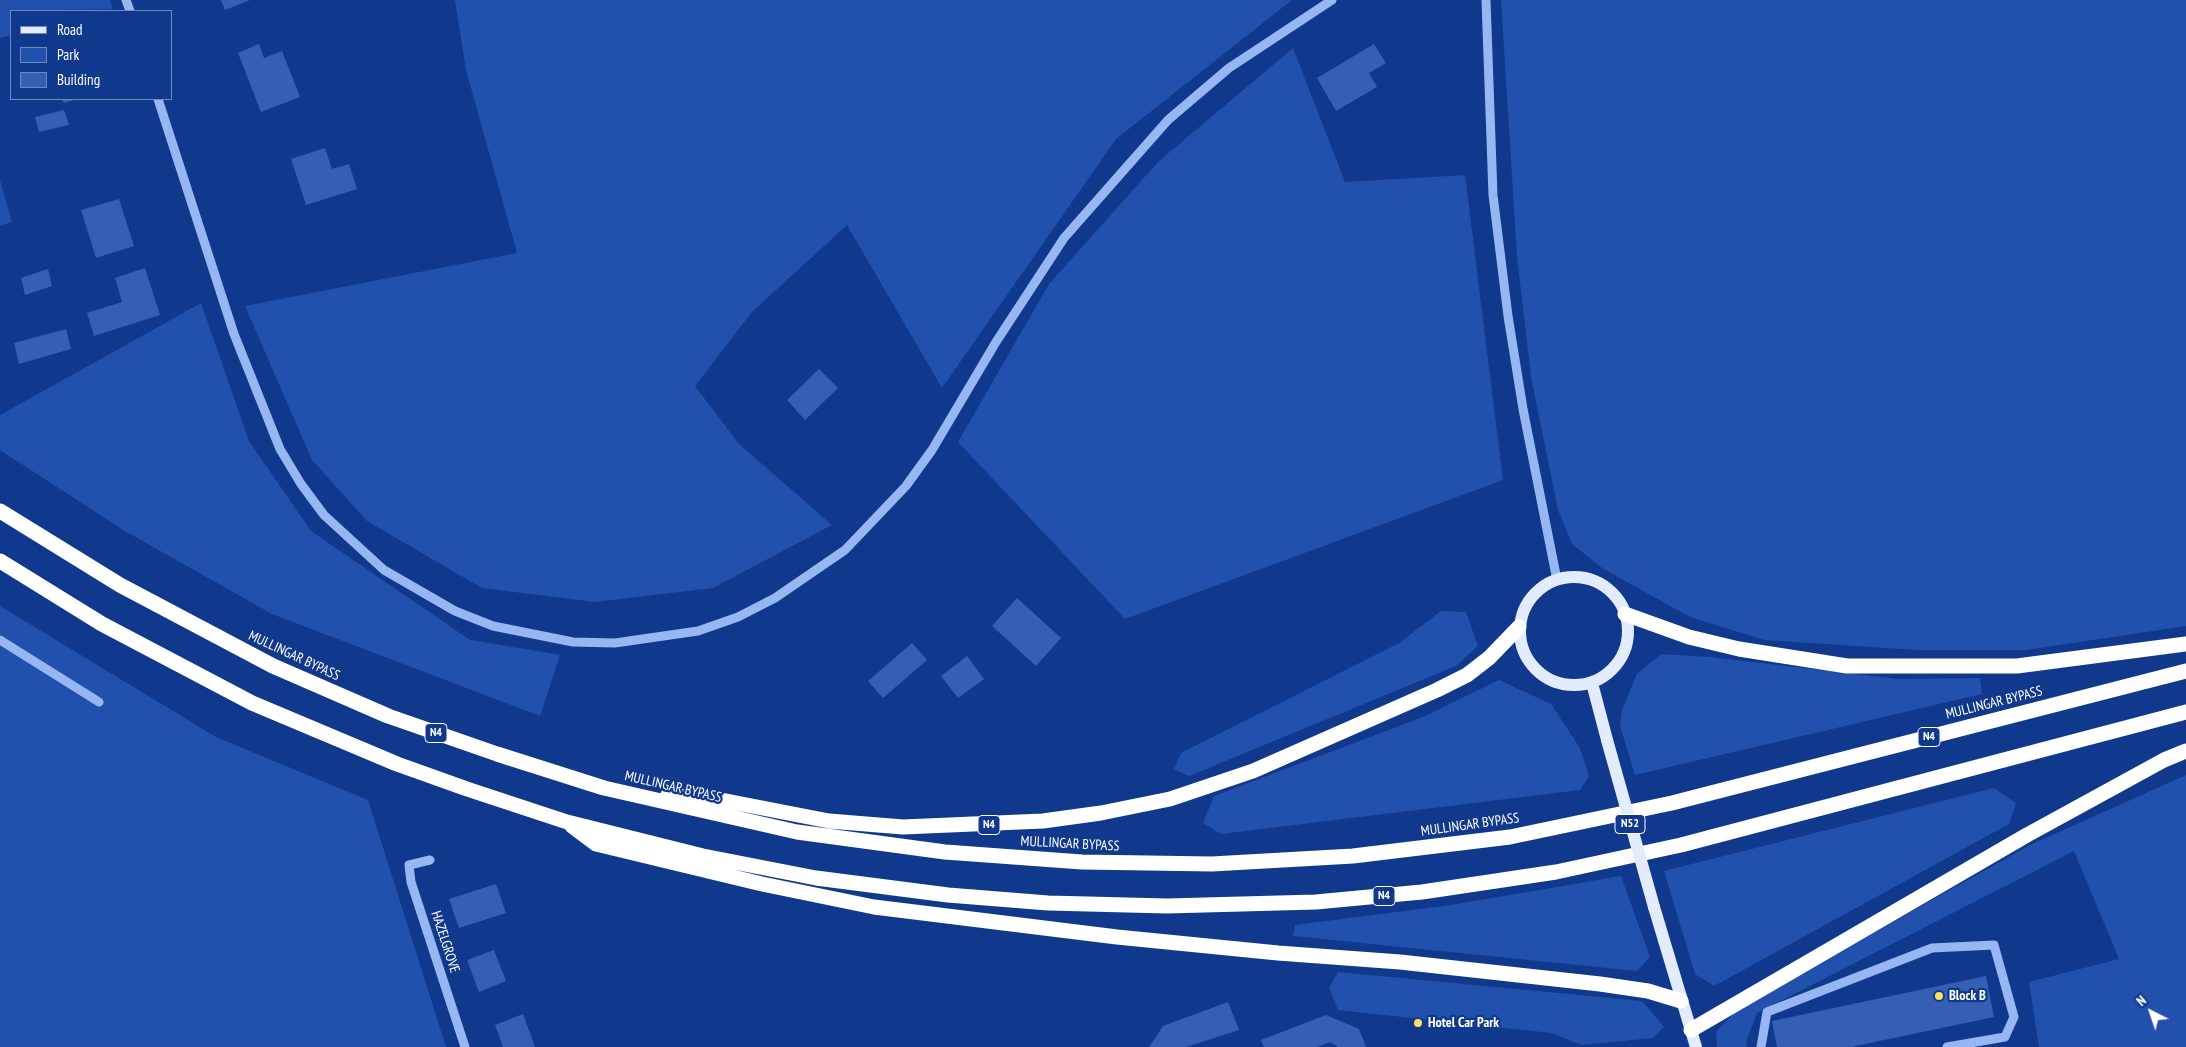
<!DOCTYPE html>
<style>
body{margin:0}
#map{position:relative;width:2186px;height:1047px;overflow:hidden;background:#10398d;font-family:"PT Sans Narrow",sans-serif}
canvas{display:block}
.legend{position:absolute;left:10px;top:10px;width:162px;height:90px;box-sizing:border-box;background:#10398d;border:1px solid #7088bb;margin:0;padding:6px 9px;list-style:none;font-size:15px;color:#fff}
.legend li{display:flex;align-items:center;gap:10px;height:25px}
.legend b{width:25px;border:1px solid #7088bb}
.north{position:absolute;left:2126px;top:987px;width:50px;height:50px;-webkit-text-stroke:4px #10398d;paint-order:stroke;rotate:319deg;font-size:14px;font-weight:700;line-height:20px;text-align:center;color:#fff}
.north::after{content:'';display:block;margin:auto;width:18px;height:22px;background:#fff;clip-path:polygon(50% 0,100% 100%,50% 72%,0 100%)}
</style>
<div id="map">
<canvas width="2186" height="1047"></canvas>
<ul class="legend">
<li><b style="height:6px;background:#e3ebff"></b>Road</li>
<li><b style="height:14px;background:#2150ad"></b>Park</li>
<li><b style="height:14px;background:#345fb5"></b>Building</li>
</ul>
<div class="north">N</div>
</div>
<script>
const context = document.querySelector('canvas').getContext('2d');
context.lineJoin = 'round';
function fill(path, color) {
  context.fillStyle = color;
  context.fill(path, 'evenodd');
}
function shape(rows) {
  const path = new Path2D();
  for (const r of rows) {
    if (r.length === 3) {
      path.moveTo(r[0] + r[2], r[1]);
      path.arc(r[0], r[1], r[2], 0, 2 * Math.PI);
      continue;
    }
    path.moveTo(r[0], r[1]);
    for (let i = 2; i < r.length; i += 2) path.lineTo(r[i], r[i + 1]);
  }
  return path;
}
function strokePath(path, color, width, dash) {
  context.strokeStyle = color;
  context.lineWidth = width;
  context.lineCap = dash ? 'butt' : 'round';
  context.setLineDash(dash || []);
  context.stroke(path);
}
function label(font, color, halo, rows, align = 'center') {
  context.font = font + ' "PT Sans Narrow",sans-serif';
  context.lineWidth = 4.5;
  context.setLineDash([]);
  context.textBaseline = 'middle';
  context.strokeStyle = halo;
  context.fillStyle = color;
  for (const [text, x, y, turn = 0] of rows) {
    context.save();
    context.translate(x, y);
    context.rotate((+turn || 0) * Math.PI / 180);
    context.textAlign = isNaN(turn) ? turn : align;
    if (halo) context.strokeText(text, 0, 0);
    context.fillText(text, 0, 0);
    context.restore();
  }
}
fill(shape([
 [0,0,110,0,113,9,11,11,11,35,0,38],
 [455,0,1292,0,1116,139,942,388,847,225,752,312,695,386,739,444,832,525,713,588,595,602,482,588,367,521,312,460,245,306,517,253,466,70],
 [1501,0,2186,0,2186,626,2026,650,1917,650,1764,640,1690,617,1602,568,1572,544,1558,510,1531,377,1517,256],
 [1293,48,1345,182,1465,175,1503,480,1125,619,958,442,1049,284,1159,161],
 [0,180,12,222,0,226],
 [201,303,249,441,311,531,470,640,560,655,540,716,272,614,123,530,0,450,0,415],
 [0,606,216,737,368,800,446,1047,0,1047],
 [1441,611,1466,612,1478,646,1456,666,1189,776,1174,769,1181,753,1399,643],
 [1661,654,1710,657,1898,679,1980,678,1982,694,1635,775,1620,726,1622,710,1637,674],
 [1499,680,1551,704,1580,748,1589,776,1580,790,1221,834,1203,823,1214,796,1423,717],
 [2186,775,2186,1047,2039,1047,2029,982,2119,959,2074,851,1757,1013,1746,1042,1747,1047,1717,1047,1716,1032,1738,1009,2030,845],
 [1994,788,2016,803,2009,824,1714,986,1695,974,1664,871],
 [1621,876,1650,957,1637,971,1293,936,1295,925,1451,905],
 [1338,972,1642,1001,1664,1027,1653,1038,1582,1045,1551,1033,1338,1010,1329,988]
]), '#2150ad');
fill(shape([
 [221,0,250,0,225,10],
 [259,44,264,58,282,51,300,97,261,112,238,53],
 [1374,44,1386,63,1369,73,1377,87,1336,111,1317,78],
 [62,99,78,99,64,103],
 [64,110,69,125,39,132,35,117],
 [325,148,332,169,349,164,357,189,306,205,291,159],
 [119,199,134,246,96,258,81,210],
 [145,268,160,315,94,336,87,313,122,302,115,278],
 [48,269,52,286,25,295,21,278],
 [66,329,71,349,19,364,14,343],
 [819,369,838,388,805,420,787,400],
 [1017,598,1061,638,1036,666,992,626],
 [912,643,927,660,883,698,868,681],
 [967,656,984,679,958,698,941,676],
 [496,884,506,913,459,928,449,899],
 [494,950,506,981,479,992,467,960],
 [1986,976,1994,1017,1851,1047,1777,1047,1772,1021],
 [1228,1002,1239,1030,1186,1047,1149,1047,1163,1026],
 [523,1014,535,1047,503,1047,495,1025],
 [1326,1015,1359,1029,1366,1047,1338,1047,1330,1042,1317,1047,1264,1047,1261,1040]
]), '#345fb5');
strokePath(shape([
 [126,0,130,11],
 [1486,0,1493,195,1508,316,1523,409,1557,580],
 [158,99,234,334,280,449,301,484,324,515,384,570,455,611,493,626,573,642,615,643,698,631,738,617,775,598,845,550,906,486,932,450,996,342,1064,238,1168,120,1229,68,1332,0],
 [0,640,99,702],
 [430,860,409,865,411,882,465,1047],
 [1761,1047,1767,1012,1932,948,1994,945,2014,1017,2005,1037,1947,1047]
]), '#97b7f3', 9);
strokePath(shape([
 [1574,631,54],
 [1592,683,1607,740],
 [1654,907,1696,1047]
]), '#e3ebff', 12);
strokePath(shape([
 [0,511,120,585,273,666,388,716,497,754,604,788,797,832,945,852,1082,862,1212,864,1353,856,1510,837,1672,803,2186,671],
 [0,561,102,624,252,703,397,764,467,789,567,822,703,856,816,878,948,895,1048,903,1167,906,1316,902,1422,892,1556,872,1681,845,2186,712],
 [1625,614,1689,637,1739,649,1847,666,2017,666,2186,644],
 [668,795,721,800,829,821,903,827,1043,821,1101,813,1170,799,1253,771,1437,690,1467,675,1489,658,1519,627],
 [572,826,596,844,762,884,874,907,1117,937,1278,953,1400,962,1600,984,1648,991,1681,1001],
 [1691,1030,2027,835,2164,760,2186,751]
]), '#fff', 15);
strokePath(shape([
 [1607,740,1654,907]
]), '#e3ebff', 12);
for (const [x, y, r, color] of [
 [1939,996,5,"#ffe159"],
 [1418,1023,5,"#ffe159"]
]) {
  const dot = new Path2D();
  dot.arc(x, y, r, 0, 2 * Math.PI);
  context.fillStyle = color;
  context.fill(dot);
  strokePath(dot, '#10398d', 2);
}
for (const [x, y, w] of [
 [436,733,22],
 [1929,737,22],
 [1630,824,30],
 [989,825,22],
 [1384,896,22]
]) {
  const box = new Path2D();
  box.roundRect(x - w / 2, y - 9.5, w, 19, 4);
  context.fillStyle = '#10398d';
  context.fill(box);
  strokePath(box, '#fff', 1);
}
label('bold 12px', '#fff', null, [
 ["N4",436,733],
 ["N4",1929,737],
 ["N52",1630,824],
 ["N4",989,825],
 ["N4",1384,896]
]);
label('14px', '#fff', '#10398d', [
 ["MULLINGAR BYPASS",294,656,25],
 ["MULLINGAR BYPASS",1994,703,-14],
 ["MULLINGAR BYPASS",673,787,13],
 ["MULLINGAR BYPASS",1470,825,-8],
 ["MULLINGAR BYPASS",1070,844,3],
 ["HAZELGROVE",445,942,72]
]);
label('bold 14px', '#fff', '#10398d', [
 ["Block B",1949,996],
 ["Hotel Car Park",1428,1023]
], 'left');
</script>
